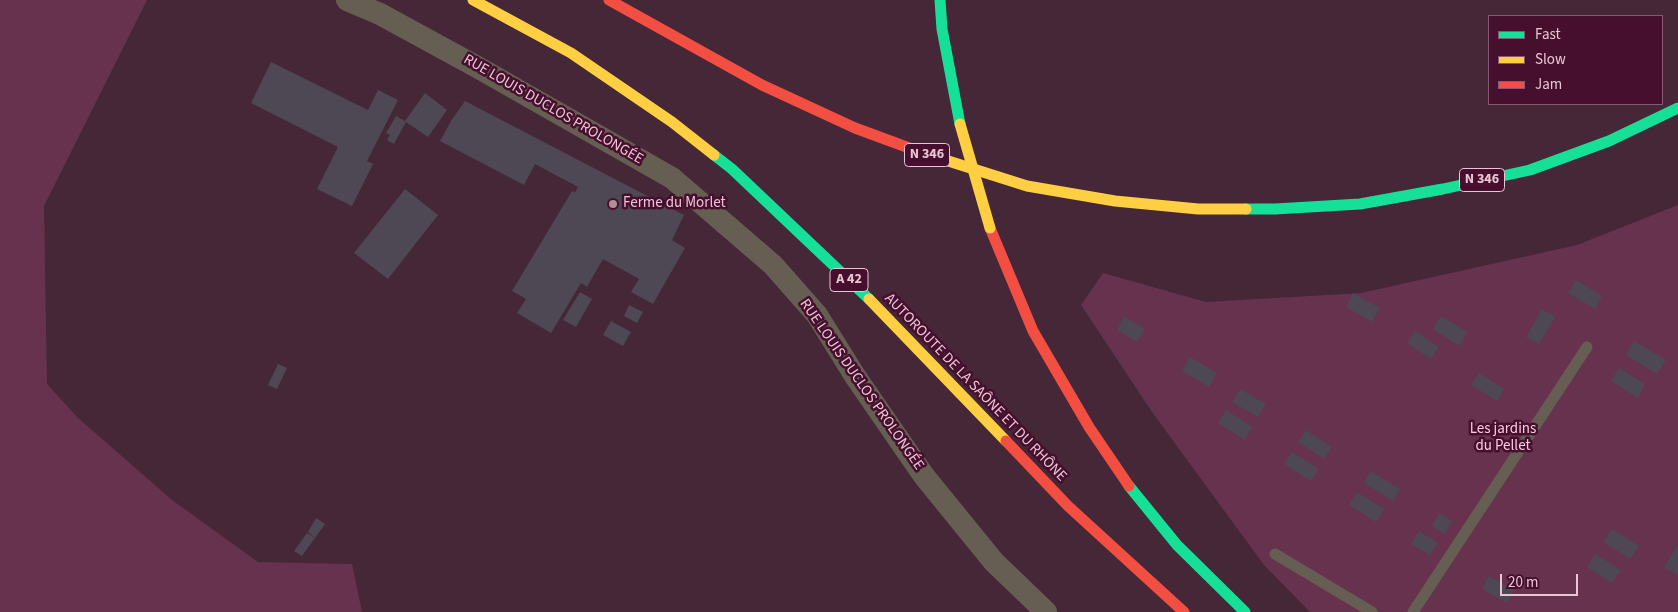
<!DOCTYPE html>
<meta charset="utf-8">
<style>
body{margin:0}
#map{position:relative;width:1678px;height:612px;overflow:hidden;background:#452737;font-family:"Source Sans 3",sans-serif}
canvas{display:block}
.legend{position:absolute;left:1488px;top:15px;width:175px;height:90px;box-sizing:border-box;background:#460f2e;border:1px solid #885871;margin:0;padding:6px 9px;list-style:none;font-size:15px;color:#eac6d5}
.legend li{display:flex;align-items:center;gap:10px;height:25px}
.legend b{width:25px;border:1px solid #885871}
.scale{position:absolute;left:1500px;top:574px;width:78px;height:22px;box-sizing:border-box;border:2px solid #eac6d5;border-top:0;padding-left:6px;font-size:15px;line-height:18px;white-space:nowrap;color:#eac6d5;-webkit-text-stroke:4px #460f2e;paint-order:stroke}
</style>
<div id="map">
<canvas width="1678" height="612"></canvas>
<ul class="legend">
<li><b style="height:6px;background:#16e098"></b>Fast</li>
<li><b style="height:6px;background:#ffcf43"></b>Slow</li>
<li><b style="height:6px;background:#f24e42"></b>Jam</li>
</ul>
<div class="scale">20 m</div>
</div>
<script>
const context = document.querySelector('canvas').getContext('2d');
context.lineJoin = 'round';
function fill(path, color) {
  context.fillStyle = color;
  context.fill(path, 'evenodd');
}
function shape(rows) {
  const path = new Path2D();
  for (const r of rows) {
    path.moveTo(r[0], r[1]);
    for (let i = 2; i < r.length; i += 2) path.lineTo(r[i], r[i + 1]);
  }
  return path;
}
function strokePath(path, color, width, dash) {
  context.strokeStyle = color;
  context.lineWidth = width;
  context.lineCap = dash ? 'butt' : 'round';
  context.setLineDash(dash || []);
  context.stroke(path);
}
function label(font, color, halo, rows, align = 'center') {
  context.font = font + ' "Source Sans 3",sans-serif';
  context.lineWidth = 5;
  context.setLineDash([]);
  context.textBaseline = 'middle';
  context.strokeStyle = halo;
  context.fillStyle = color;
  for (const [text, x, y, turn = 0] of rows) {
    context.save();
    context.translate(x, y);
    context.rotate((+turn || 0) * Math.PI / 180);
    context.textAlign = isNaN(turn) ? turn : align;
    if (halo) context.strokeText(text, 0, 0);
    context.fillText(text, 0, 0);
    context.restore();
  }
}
fill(shape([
 [0,0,147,0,44,206,47,384,77,417,172,500,258,562,352,564,362,612,0,612],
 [1678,205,1678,612,1310,612,1264,565,1152,412,1081,305,1103,273,1206,302,1361,293,1577,245]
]), '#66324d');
fill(shape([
 [271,62,368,110,378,90,398,100,367,161,373,164,352,206,317,189,338,147,251,103],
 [425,93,447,110,428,137,406,122,394,144,387,140,390,135,386,133,396,116,405,121],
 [465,101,684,215,672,240,685,248,653,304,631,292,639,279,603,259,587,287,581,283,551,333,517,313,526,299,512,291,572,191,575,192,578,187,535,164,524,185,440,141,451,121],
 [405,189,438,215,388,279,354,253],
 [1576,280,1602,296,1595,309,1568,293],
 [580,292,592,299,576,327,563,320],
 [1353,293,1380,308,1372,322,1346,307],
 [629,305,643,312,637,323,624,316],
 [1542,309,1555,317,1539,344,1526,337],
 [1441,316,1467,332,1459,346,1433,329],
 [1124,317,1145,329,1137,342,1117,330],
 [611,321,631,332,623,346,603,335],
 [1415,331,1439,347,1431,359,1407,343],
 [1634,341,1666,360,1657,374,1626,355],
 [1190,357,1217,373,1209,387,1182,371],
 [278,364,287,368,277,389,268,385],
 [1619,368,1645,384,1638,398,1611,381],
 [1479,373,1504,389,1497,401,1471,385],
 [1240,389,1266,404,1258,417,1232,402],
 [1226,410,1252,427,1245,440,1218,423],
 [1306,430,1332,447,1324,459,1298,442],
 [1292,452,1319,469,1311,481,1284,464],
 [1371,471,1400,489,1393,501,1364,483],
 [1357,492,1384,509,1376,522,1349,505],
 [1439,513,1452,521,1444,534,1432,526],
 [316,518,325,524,315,538,308,532],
 [1612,529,1639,546,1630,559,1603,542],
 [1419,531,1438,543,1430,555,1411,544],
 [307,533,315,538,302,556,294,551],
 [1678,545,1678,573,1677,575,1664,567],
 [1595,554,1621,570,1612,583,1587,567],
 [1489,576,1514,590,1507,603,1482,589]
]), '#4d4854');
strokePath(shape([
 [1275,554,1372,612],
 [1413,612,1587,347]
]), '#665e52', 11);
strokePath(shape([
 [347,0,380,14,479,68,672,178,773,265,817,315,855,376,924,476,994,562,1046,612]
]), '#665e52', 22);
strokePath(shape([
 [940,0,942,29,960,124],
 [714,155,732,169,869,299],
 [1246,209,1275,209,1360,204,1443,189,1530,170,1609,141,1678,108],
 [1129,486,1177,545,1245,612]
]), '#16e098', 11);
strokePath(shape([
 [473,0,571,53,672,122,714,155],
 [920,152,1027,186,1115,201,1198,209,1246,209],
 [869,299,1006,441]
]), '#ffcf43', 11);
strokePath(shape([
 [609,0,762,85,855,128,920,152],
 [990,228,1033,331,1089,427,1129,486],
 [1006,441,1068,506,1184,612]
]), '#f24e42', 11);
strokePath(shape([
 [960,124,990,228]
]), '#ffcf43', 11);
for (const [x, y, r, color] of [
 [613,204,5,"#b08e9e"]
]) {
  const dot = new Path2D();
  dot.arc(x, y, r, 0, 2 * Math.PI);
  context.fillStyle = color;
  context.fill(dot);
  strokePath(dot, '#460f2e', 2);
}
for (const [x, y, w] of [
 [927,155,45],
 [1482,180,45],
 [849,280,38]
]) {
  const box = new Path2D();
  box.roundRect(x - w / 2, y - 11.5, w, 23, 4);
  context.fillStyle = '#460f2e';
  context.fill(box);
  strokePath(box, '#eac6d5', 1);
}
label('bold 14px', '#eac6d5', null, [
 ["N 346",927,155],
 ["N 346",1482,180],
 ["A 42",849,280]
]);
label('15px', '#eac6d5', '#460f2e', [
 ["RUE LOUIS DUCLOS PROLONGÉE",553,110,30],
 ["RUE LOUIS DUCLOS PROLONGÉE",861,385,55],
 ["AUTOROUTE DE LA SAÔNE ET DU RHÔNE",975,388,46]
]);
label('15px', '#eac6d5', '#460f2e', [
 ["Ferme du Morlet",623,204]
], 'left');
label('15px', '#fbcbe0', '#460f2e', [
 ["Les jardins",1503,430],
 ["du Pellet",1503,447]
]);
</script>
